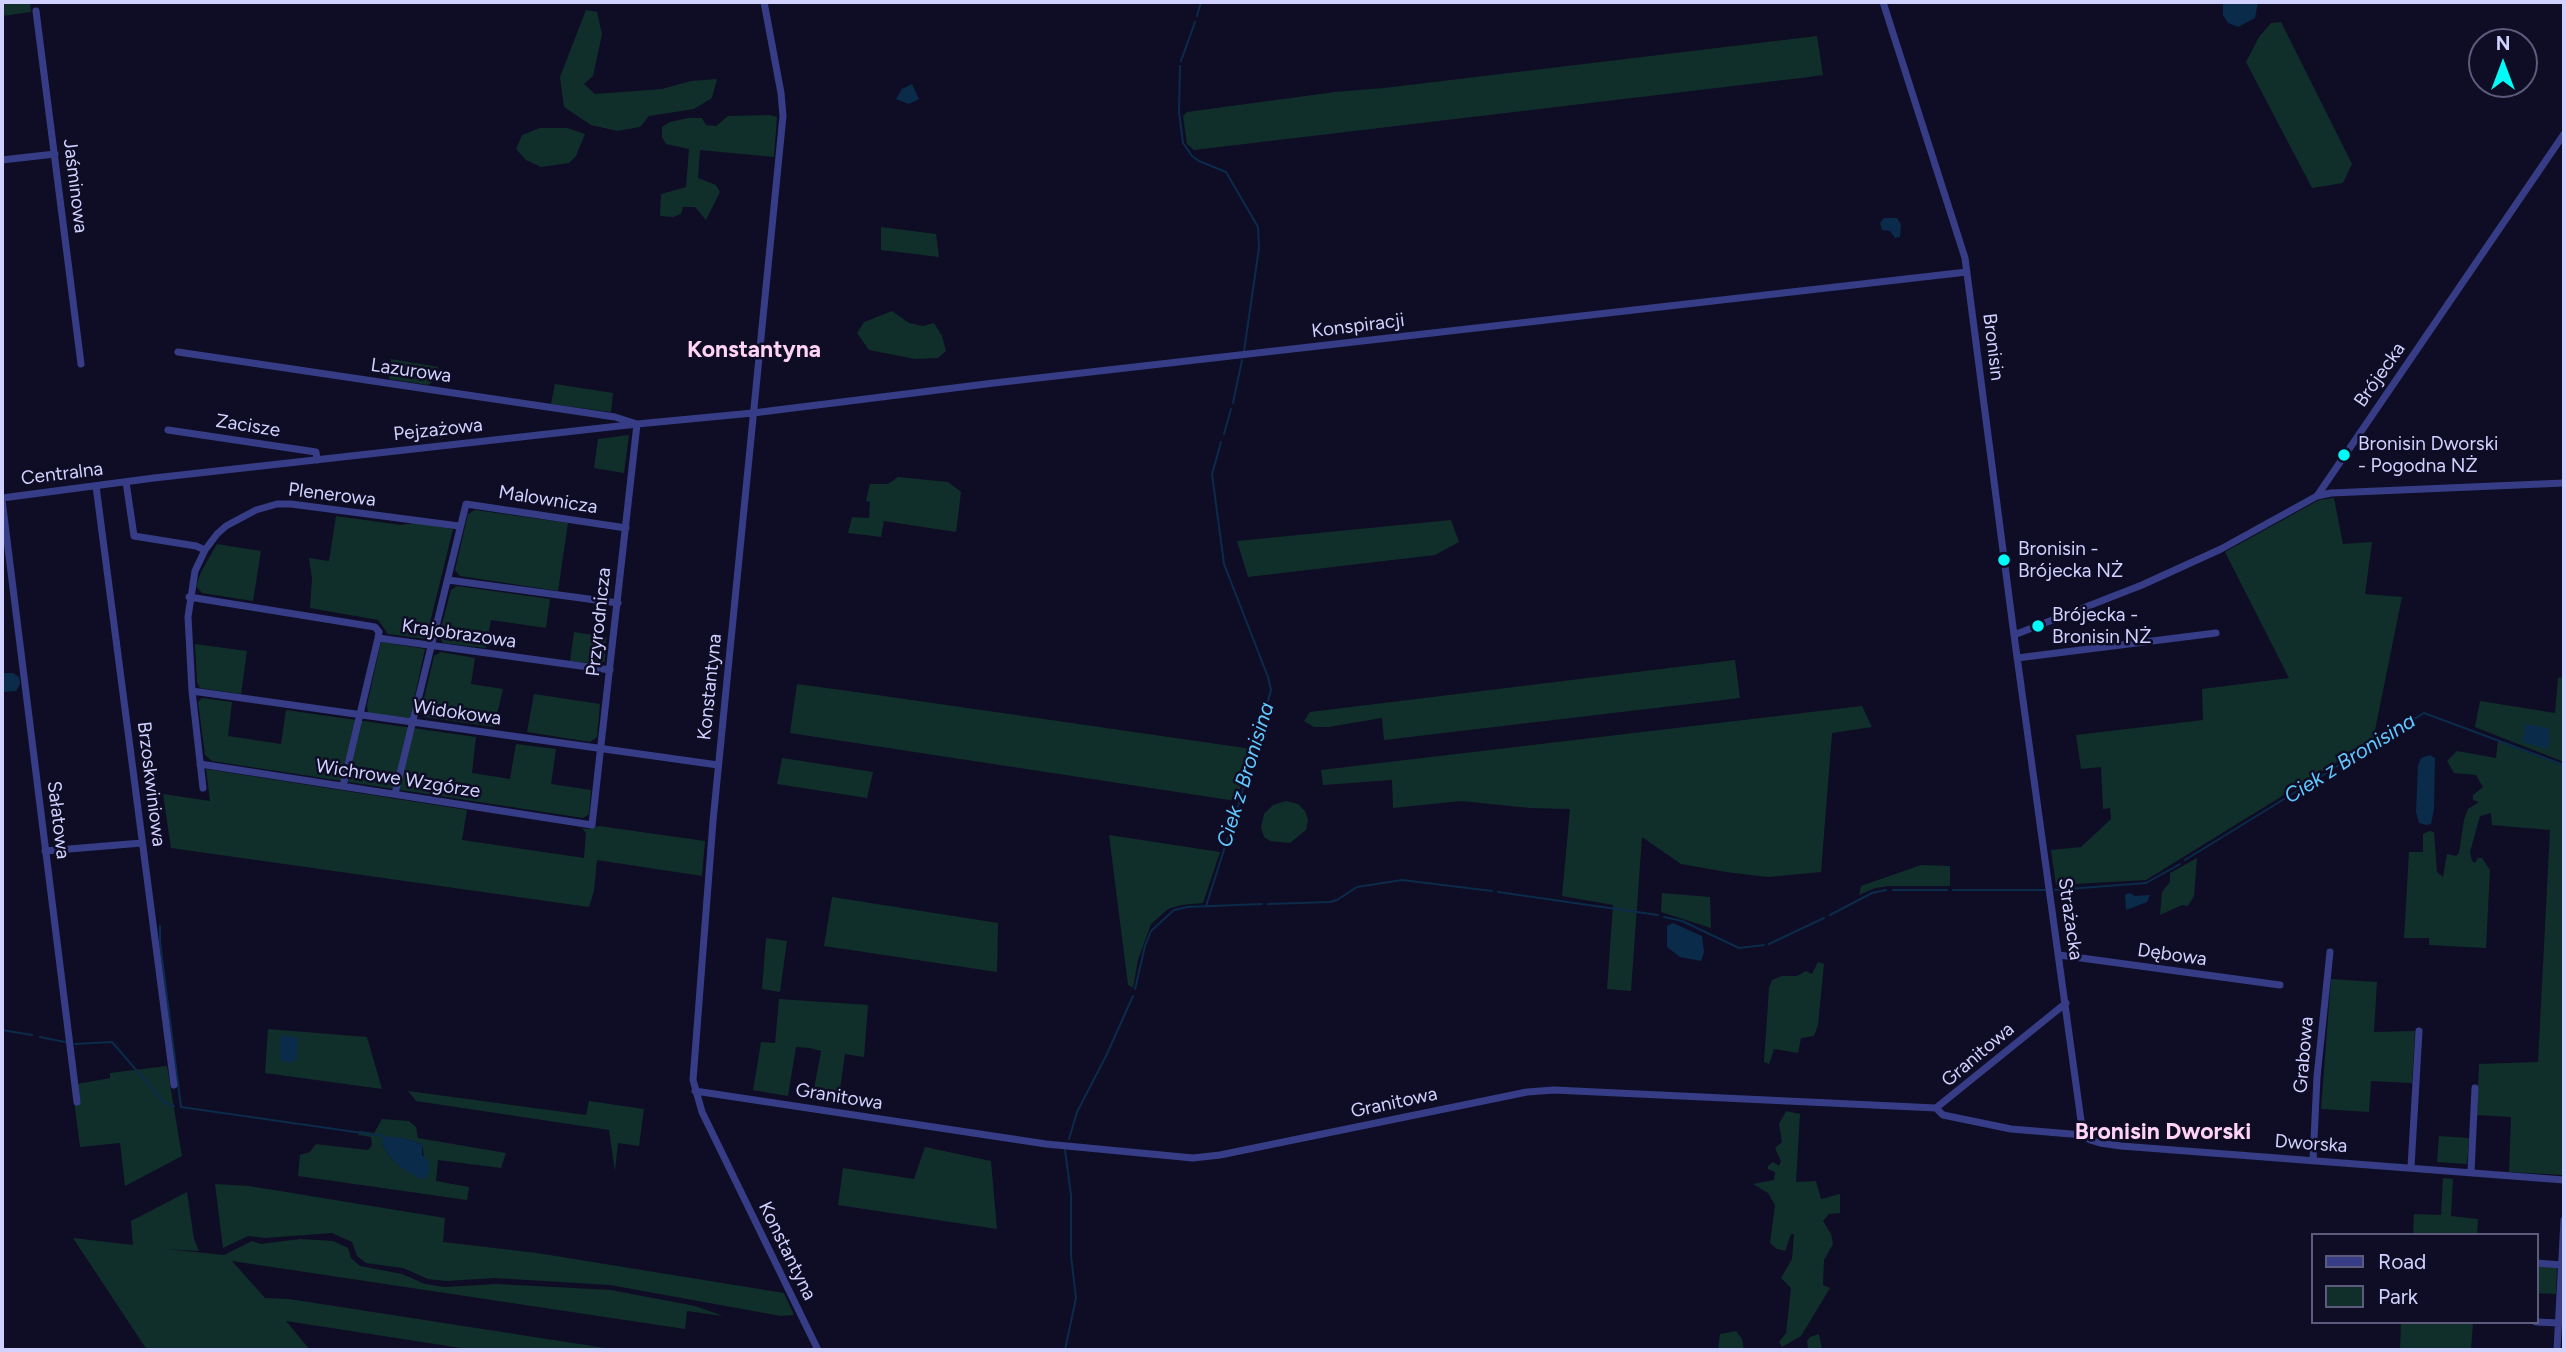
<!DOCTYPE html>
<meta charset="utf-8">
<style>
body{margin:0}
#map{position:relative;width:2566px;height:1352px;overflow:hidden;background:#0f0d25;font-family:Figtree,sans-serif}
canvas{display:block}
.frame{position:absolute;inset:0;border:4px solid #d1d1ff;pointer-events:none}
.legend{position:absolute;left:2311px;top:1233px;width:228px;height:91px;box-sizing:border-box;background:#0f0d25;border:2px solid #5d5b7c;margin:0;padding:9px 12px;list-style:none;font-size:21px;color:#d1d1ff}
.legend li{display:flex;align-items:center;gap:14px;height:35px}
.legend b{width:35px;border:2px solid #5d5b7c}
.north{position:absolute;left:2468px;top:28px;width:70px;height:70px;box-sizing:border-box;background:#0f0d25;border:2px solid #5d5b7c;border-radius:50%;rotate:0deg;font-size:19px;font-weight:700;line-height:28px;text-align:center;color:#d1d1ff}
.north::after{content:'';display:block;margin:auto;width:24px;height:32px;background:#00fcf7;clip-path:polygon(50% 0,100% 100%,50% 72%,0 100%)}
</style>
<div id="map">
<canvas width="2566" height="1352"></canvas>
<div class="frame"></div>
<ul class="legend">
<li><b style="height:9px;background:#363d86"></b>Road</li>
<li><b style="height:19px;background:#102f2a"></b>Park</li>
</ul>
<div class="north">N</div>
</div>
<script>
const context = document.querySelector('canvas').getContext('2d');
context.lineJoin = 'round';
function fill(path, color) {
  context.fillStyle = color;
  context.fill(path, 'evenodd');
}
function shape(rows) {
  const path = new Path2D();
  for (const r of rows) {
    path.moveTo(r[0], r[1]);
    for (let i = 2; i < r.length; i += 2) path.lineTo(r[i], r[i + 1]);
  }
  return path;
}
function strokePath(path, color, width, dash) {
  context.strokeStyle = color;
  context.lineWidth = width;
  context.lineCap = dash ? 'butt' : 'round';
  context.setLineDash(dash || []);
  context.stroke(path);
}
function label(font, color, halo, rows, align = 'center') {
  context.font = font + ' Figtree,sans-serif';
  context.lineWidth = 5;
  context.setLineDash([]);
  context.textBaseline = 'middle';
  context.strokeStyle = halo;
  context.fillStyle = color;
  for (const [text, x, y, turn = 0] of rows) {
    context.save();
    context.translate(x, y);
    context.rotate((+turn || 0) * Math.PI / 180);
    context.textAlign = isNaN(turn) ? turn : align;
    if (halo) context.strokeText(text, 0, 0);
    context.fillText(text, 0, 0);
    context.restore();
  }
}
fill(shape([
 [2,2,30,2,31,12,2,16],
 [586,10,597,12,602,34,593,76,584,84,595,94,662,89,691,81,717,79,712,98,694,109,649,116,640,127,617,131,591,125,564,107,560,77],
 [2281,22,2352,164,2343,183,2312,188,2246,62,2259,37,2271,23],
 [1817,36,1823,75,1809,77,1194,150,1187,144,1183,116,1187,112,1335,92,1384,88],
 [770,115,777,117,774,157,700,150,698,178,716,185,720,192,706,220,695,207,683,207,681,214,673,217,660,216,661,194,686,187,689,149,666,144,662,137,662,127,670,122,688,118,702,118,706,125,716,126,728,116],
 [540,128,567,128,585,134,576,156,569,163,541,167,526,160,516,149,522,135],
 [881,227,936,234,939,257,881,250],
 [892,311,909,323,923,326,934,323,942,336,946,351,938,358,915,359,869,350,857,333,864,322],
 [391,359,438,367,435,380,428,385,389,379],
 [555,384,613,393,611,412,551,404],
 [629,435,624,473,594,468,598,439],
 [898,477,948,482,961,492,956,532,884,521,881,537,848,533,852,517,869,518,870,502,866,501,870,484,888,484],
 [2334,498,2343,544,2372,542,2365,594,2402,597,2373,740,2146,880,2056,885,2051,850,2081,847,2111,819,2110,808,2103,809,2101,767,2081,769,2076,735,2203,720,2202,689,2289,678,2225,552,2319,500],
 [475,510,568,523,558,591,460,576,455,570,468,514],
 [336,516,401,525,414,523,453,529,426,639,388,634,378,620,310,608,312,578,309,558,329,561],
 [1451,520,1459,542,1435,555,1248,577,1237,541],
 [217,544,261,551,253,601,202,593,196,586,201,572],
 [457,586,550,599,546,628,491,620,486,648,443,643,439,635,451,590],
 [574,632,606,637,605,661,599,665,570,661],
 [381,642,425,649,410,718,368,713,367,705],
 [195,644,247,651,241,694,200,688,197,682],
 [441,652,475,658,471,684,503,689,494,727,424,717,421,711,434,656],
 [1735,660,1740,698,1384,740,1382,718,1328,727,1314,727,1304,721,1310,712],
 [2564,677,2564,762,2475,727,2480,701,2555,713,2558,678],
 [797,684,870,694,1252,749,1236,801,790,733],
 [534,694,600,704,597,737,590,742,527,732],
 [202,698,232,702,228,736,281,744,286,710,476,737,472,773,510,779,516,744,556,749,551,784,591,790,589,814,583,818,212,761,205,755,198,702],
 [1862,706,1872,727,1832,733,1821,872,1768,877,1726,872,1681,864,1642,837,1631,991,1607,989,1613,905,1562,896,1570,809,1530,808,1461,801,1393,808,1392,780,1323,785,1321,770],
 [2498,741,2564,766,2564,1175,2509,1172,2511,1117,2477,1115,2479,1064,2538,1062,2550,830,2492,825,2491,813,2480,816,2470,852,2472,861,2475,863,2478,858,2482,858,2490,870,2486,948,2429,945,2429,938,2404,938,2409,852,2423,852,2423,834,2429,831,2434,832,2437,872,2443,877,2447,854,2456,856,2459,853,2464,820,2468,809,2479,802,2473,800,2473,795,2483,787,2476,775,2454,773,2447,761,2457,751,2496,758],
 [782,758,873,772,867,798,777,784],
 [206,769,467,810,462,840,584,858,586,833,582,828,588,829,599,826,705,841,702,876,597,860,594,891,589,907,171,848,163,794,210,801],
 [1286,801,1298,804,1305,811,1308,820,1306,830,1290,843,1270,841,1264,837,1261,827,1264,814,1273,805],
 [1109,835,1220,852,1203,903,1181,905,1168,909,1151,924,1138,960,1133,988,1128,985],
 [2197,858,2194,896,2188,906,2182,905,2160,915,2162,892,2170,882,2170,873],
 [1921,865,1950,866,1950,886,1889,886,1875,888,1859,895,1861,886],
 [1662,893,1710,897,1711,928,1661,912],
 [832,897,998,923,997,972,824,946],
 [766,938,787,941,780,992,762,989],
 [1818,962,1824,964,1818,1025,1814,1036,1801,1038,1798,1053,1774,1049,1769,1064,1764,1062,1769,988,1772,980,1782,976,1797,976,1806,971,1812,974],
 [2331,979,2377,982,2374,1032,2415,1031,2412,1083,2371,1081,2369,1112,2321,1109],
 [779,999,868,1005,864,1057,845,1054,838,1103,812,1100,821,1051,810,1048,796,1047,788,1096,753,1090,761,1042,775,1043],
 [268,1029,367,1037,382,1089,265,1073],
 [167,1066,182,1156,125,1186,120,1143,80,1147,72,1085,110,1078,110,1073],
 [408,1091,586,1115,589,1101,644,1109,639,1146,618,1143,615,1171,609,1130,416,1101],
 [1786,1111,1800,1114,1796,1182,1816,1181,1821,1199,1840,1194,1840,1213,1829,1214,1823,1221,1831,1234,1833,1244,1824,1260,1823,1285,1830,1288,1801,1336,1782,1347,1779,1342,1786,1333,1791,1288,1781,1278,1792,1259,1794,1234,1791,1234,1785,1251,1777,1249,1770,1243,1775,1205,1768,1193,1753,1184,1774,1180,1775,1172,1768,1169,1768,1166,1773,1162,1779,1166,1781,1161,1775,1148,1782,1142,1779,1124],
 [382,1119,409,1121,416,1127,418,1138,506,1153,501,1168,438,1160,436,1181,469,1187,467,1200,298,1176,300,1155,310,1152,316,1144,368,1150,372,1145,371,1137,358,1135,360,1131,374,1133],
 [403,1138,422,1144,424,1159,402,1168,389,1156,382,1144],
 [2439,1136,2469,1138,2467,1164,2437,1162],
 [925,1147,991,1161,997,1229,838,1205,843,1168,914,1179],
 [2443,1178,2453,1179,2451,1216,2478,1219,2477,1235,2413,1235,2414,1214,2441,1215],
 [215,1184,249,1186,445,1218,443,1242,537,1253,784,1293,794,1315,781,1316,610,1285,495,1278,446,1281,428,1279,403,1268,366,1263,357,1256,352,1242,332,1233,265,1238,248,1236,223,1248],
 [187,1192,194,1239,199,1251,166,1249,224,1255,252,1241,261,1244,300,1239,333,1241,348,1248,351,1258,360,1266,402,1274,425,1284,444,1287,497,1284,611,1290,695,1306,723,1316,687,1311,685,1329,232,1261,265,1298,289,1299,618,1350,474,1350,286,1321,310,1350,147,1350,73,1238,133,1245,131,1221],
 [2536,1266,2557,1267,2556,1294,2536,1293],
 [2401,1322,2473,1322,2471,1350,2400,1350],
 [1736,1331,1742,1339,1744,1350,1718,1350,1720,1334],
 [1819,1334,1822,1350,1808,1350,1807,1341,1810,1337]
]), '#102f2a');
fill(shape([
 [2223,2,2258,2,2255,18,2238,27,2228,23,2223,15],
 [912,84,919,99,909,104,896,99,902,89],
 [1884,218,1897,218,1901,225,1900,237,1895,238,1890,231,1882,230,1880,223],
 [4,673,13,673,19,677,20,684,16,691,2,692],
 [2525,724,2549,728,2550,740,2547,749,2522,742],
 [2430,755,2435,758,2434,809,2431,824,2427,825,2419,823,2416,812,2418,766,2421,758],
 [2130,893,2135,896,2150,895,2147,902,2126,910,2125,895],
 [1673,923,1702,936,1704,952,1701,961,1680,957,1667,947,1667,926],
 [282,1035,296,1037,298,1039,297,1059,289,1063,280,1060,280,1038],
 [383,1136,403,1138,422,1144,422,1155,429,1162,429,1173,426,1178,420,1179,402,1168,389,1156,382,1144]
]), '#0b2b4b');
strokePath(shape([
 [1197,16,1201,2],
 [1181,61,1195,22],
 [1180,66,1179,112,1183,143,1192,156,1199,161,1226,172,1258,227,1259,248,1244,351],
 [1233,403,1242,360],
 [1224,434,1231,409],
 [2185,860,2424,713,2564,765],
 [1893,890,1947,890],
 [1953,890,2045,890],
 [2055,890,2146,883,2180,864],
 [1498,892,1658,915],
 [1268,904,1330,902,1337,900,1357,887,1402,880,1492,891],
 [1206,906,1240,800,1271,690,1268,677,1224,564,1212,474,1221,442],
 [1830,915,1872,893,1886,890],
 [1664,917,1682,921,1739,948,1764,945],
 [160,926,160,942,181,1107,383,1136],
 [1769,944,1824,918],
 [1135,989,1145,946,1151,931,1174,910,1187,907,1262,904],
 [2,1030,32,1035],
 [40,1037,65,1042],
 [75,1044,112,1042,164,1102,174,1106],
 [1069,1139,1077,1112,1106,1056,1133,996],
 [1065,1350,1076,1298,1071,1256,1071,1195,1065,1150]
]), '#0b2b4b', 2);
strokePath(shape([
 [764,2,781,93,783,116,713,821,693,1080,702,1112,818,1350],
 [1883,2,1965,258,2014,635,2083,1135],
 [36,11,81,364],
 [2,160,55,154],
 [178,352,615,417,637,424,592,825,200,764],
 [168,430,316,452,317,460],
 [126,482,134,536,196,546,205,550],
 [96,486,174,1085],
 [2317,496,2331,493,2564,483],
 [2,498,154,478,637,424,753,413,994,383,1967,272],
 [2,500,77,1102],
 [448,580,618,603],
 [189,597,375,627,379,632,378,638,610,670],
 [2014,635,2142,585,2221,549,2317,496,2564,134],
 [2017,658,2216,633],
 [192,691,718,765],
 [343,786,378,638],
 [203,788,192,691,188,617,195,571,205,550,217,534,226,526,256,510,277,504,291,504,459,526],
 [395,794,466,504,626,528],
 [45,851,142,843],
 [2059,955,2280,985],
 [695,1091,1046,1144,1193,1158,1220,1155,1527,1092,1554,1090,1936,1108,2066,1003],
 [1936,1108,1943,1115,2011,1129,2083,1135,2090,1140,2100,1143,2121,1146,2564,1180],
 [2313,1160,2317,1077,2330,952],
 [2411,1167,2419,1031],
 [2471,1172,2475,1088],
 [2536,1263,2562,1265],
 [2536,1322,2559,1323],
 [2557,1350,2564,1220]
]), '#363d86', 7);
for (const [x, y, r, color] of [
 [2344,455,7,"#00fcf7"],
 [2004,560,7,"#00fcf7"],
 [2038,626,7,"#00fcf7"]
]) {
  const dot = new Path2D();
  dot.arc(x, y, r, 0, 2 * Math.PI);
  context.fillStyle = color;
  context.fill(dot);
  strokePath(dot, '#0f0d25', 2.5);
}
label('19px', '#d1d1ff', '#0f0d25', [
 ["Jaśminowa",75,186,83],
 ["Konspiracji",1358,326,-7],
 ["Bronisin",1993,347,83],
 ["Lazurowa",411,371,8],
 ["Brójecka",2380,375,-55],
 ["Zacisze",248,426,9],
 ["Pejzażowa",438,430,-6],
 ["Centralna",62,474,-7],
 ["Plenerowa",332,495,7],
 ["Malownicza",548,500,9],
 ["Przyrodnicza",599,622,-84],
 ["Krajobrazowa",459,634,8],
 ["Konstantyna",710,687,-84],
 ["Widokowa",457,713,8],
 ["Wichrowe Wzgórze",398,779,9],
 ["Brzoskwiniowa",151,784,83],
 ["Sałatowa",58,820,83],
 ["Strażacka",2070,919,82],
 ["Dębowa",2172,955,8],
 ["Granitowa",1978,1055,-40],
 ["Grabowa",2304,1055,-85],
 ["Granitowa",839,1097,9],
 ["Granitowa",1394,1103,-12],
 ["Dworska",2311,1144,4],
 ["Konstantyna",787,1251,64]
]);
label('19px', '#d1d1ff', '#0f0d25', [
 ["Bronisin Dworski",2358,444],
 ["- Pogodna NŻ",2358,466],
 ["Bronisin -",2018,549],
 ["Brójecka NŻ",2018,571],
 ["Brójecka -",2052,615],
 ["Bronisin NŻ",2052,637]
], 'left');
label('italic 21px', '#5fc8ff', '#0f0d25', [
 ["Ciek z Bronisina",2350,759,-32],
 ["Ciek z Bronisina",1246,775,-73]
]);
label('bold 23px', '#ffd3f4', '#0f0d25', [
 ["Konstantyna",754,350],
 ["Bronisin Dworski",2163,1132]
]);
</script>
